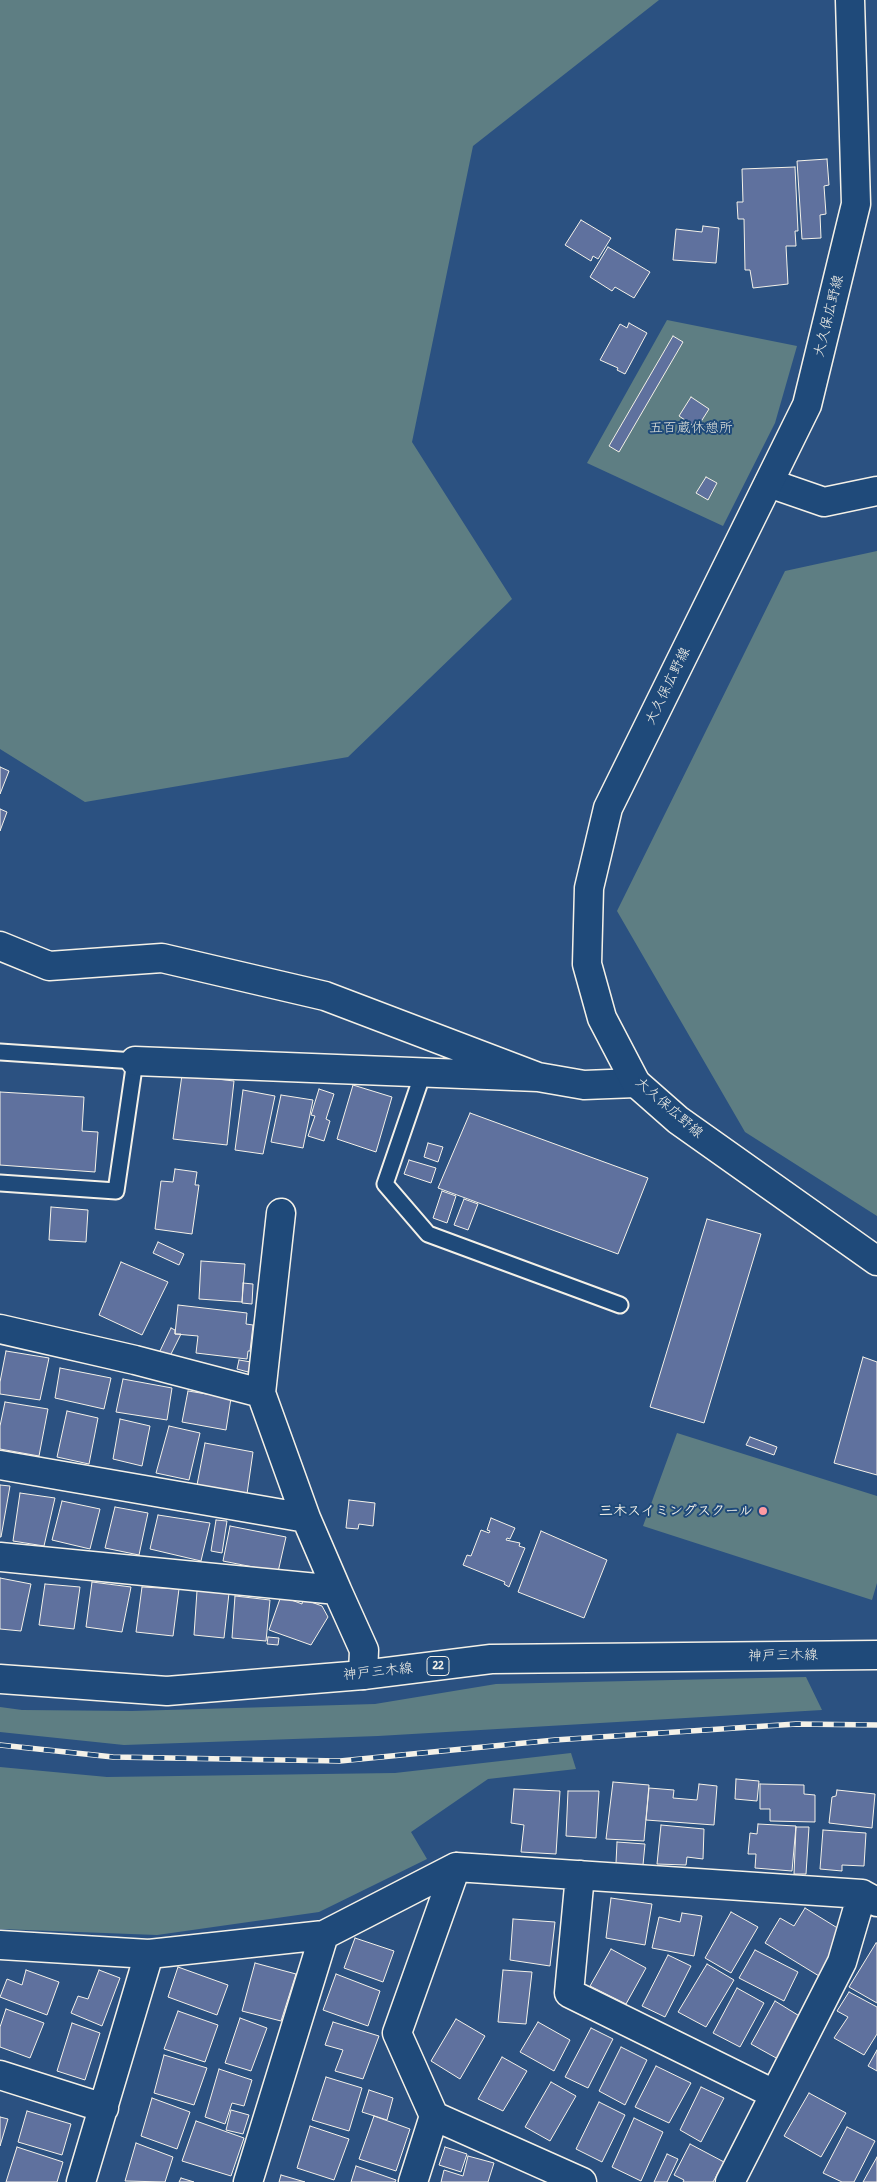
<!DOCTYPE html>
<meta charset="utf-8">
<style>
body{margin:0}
canvas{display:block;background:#2b5181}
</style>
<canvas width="877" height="2182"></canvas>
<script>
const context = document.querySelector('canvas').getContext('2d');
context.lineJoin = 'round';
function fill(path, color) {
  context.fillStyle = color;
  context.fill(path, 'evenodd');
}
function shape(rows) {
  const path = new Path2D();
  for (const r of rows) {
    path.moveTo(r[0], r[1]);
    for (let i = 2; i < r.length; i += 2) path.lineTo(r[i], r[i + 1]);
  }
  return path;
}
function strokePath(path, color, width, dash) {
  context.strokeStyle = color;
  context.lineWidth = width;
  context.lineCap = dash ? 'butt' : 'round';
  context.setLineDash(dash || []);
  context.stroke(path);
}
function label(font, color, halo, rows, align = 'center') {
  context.font = font + ' "Patrick Hand","Klee One",sans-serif';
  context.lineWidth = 4;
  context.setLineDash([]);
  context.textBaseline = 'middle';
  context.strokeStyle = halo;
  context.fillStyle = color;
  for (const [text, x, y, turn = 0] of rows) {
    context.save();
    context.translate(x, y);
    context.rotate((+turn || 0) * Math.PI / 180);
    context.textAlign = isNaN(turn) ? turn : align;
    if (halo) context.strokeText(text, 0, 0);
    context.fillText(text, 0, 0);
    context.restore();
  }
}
fill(shape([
 [0,0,659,0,473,146,412,442,512,599,348,757,85,802,0,749],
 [667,320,797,346,775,423,723,526,587,463],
 [877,551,877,1216,745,1132,617,911,785,571],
 [677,1433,877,1496,877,1583,872,1600,643,1526],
 [806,1677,822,1710,378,1736,124,1745,0,1732,0,1707,22,1710,132,1711,375,1704,496,1684],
 [571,1753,576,1769,488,1779,411,1832,427,1859,319,1912,157,1935,0,1929,0,1767,107,1777,395,1773]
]), '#5e7e83');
const building = shape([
 [827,159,829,185,824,186,826,214,820,215,821,238,802,239,797,161,827,159],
 [795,167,798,231,795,231,796,246,786,246,788,284,753,288,750,270,745,270,744,219,738,219,737,202,743,202,742,169,795,167],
 [581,220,611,238,598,259,593,256,591,261,565,245,581,220],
 [703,226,719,228,716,263,673,260,676,229,702,232,703,226],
 [608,247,650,272,634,298,615,287,612,291,590,277,608,247],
 [629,323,647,333,625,374,617,370,618,368,600,360,620,324,627,328,629,323],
 [673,336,683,342,619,452,609,446,673,336],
 [691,397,709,409,697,428,679,416,691,397],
 [706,477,717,483,708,500,696,493,706,477],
 [0,767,9,771,0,794,0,767],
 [0,809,7,812,0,831,0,809],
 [182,1075,234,1081,227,1145,173,1139,182,1075],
 [353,1085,392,1097,376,1152,337,1139,353,1085],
 [319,1089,334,1094,326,1119,330,1121,324,1141,308,1136,315,1116,311,1115,319,1089],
 [243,1090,275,1096,263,1154,235,1150,243,1090],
 [0,1092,84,1097,82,1131,98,1132,95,1172,0,1165,0,1092],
 [281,1095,313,1100,303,1148,271,1142,281,1095],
 [470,1113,648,1178,618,1254,438,1188,470,1113],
 [428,1143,443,1147,438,1162,424,1157,428,1143],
 [409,1160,436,1168,431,1183,404,1174,409,1160],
 [175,1169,197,1172,195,1185,199,1185,192,1234,155,1229,161,1181,173,1182,175,1169],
 [442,1191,456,1196,447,1223,433,1218,442,1191],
 [464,1199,478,1204,468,1230,454,1225,464,1199],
 [51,1207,88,1210,86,1242,49,1240,51,1207],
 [707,1219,761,1234,704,1423,650,1407,707,1219],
 [158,1242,184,1254,179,1265,153,1253,158,1242],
 [201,1261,245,1264,242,1302,199,1299,201,1261],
 [121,1262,168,1282,142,1335,99,1315,121,1262],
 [243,1283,253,1284,252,1304,242,1303,243,1283],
 [178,1305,247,1313,246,1324,253,1325,250,1351,248,1351,247,1359,196,1353,198,1336,175,1334,178,1305],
 [171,1328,175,1330,175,1334,181,1334,169,1358,159,1353,171,1328],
 [6,1351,49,1358,40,1400,0,1394,0,1382,6,1351],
 [863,1357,877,1362,877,1475,834,1463,863,1357],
 [239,1360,251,1362,248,1372,237,1369,239,1360],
 [60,1368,111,1378,104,1409,55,1398,60,1368],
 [123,1379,172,1388,167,1420,116,1412,123,1379],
 [188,1391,231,1398,226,1430,182,1422,188,1391],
 [5,1402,48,1409,39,1456,0,1449,0,1426,5,1402],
 [67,1411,98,1418,89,1464,57,1457,67,1411],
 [120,1419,150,1426,142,1466,113,1459,120,1419],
 [169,1426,200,1433,189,1480,156,1473,169,1426],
 [750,1437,777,1447,774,1455,746,1445,750,1437],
 [205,1443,253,1452,247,1494,197,1485,205,1443],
 [0,1485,10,1486,1,1537,0,1537,0,1485],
 [20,1493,55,1498,44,1546,13,1541,20,1493],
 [349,1500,375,1503,373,1526,359,1524,358,1529,346,1528,349,1500],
 [62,1501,100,1509,90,1549,52,1540,62,1501],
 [115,1507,148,1513,139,1555,105,1548,115,1507],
 [158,1515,210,1523,201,1561,150,1549,158,1515],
 [491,1518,515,1528,510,1539,507,1538,506,1540,520,1543,519,1546,525,1548,509,1587,504,1584,505,1582,463,1565,467,1555,471,1556,481,1530,489,1533,490,1531,487,1530,491,1518],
 [216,1520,227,1521,222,1553,211,1551,216,1520],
 [230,1526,286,1537,278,1572,223,1561,230,1526],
 [541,1531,607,1560,584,1618,518,1592,541,1531],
 [0,1578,31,1584,21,1631,0,1629,0,1578],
 [92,1582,131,1587,122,1632,86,1627,92,1582],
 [45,1584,80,1587,74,1629,39,1625,45,1584],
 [142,1587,179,1589,173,1636,136,1632,142,1587],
 [197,1591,229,1593,224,1638,194,1635,197,1591],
 [235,1596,270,1600,266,1641,232,1638,235,1596],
 [281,1596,302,1604,303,1599,322,1606,328,1617,311,1645,269,1630,281,1596],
 [268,1637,279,1638,278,1645,267,1644,268,1637],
 [736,1779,759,1781,757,1801,735,1799,736,1779],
 [613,1782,649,1785,644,1841,606,1839,613,1782],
 [699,1784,717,1786,714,1825,646,1820,649,1788,674,1790,673,1798,697,1800,699,1784],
 [760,1784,804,1785,804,1794,815,1795,815,1822,770,1821,770,1809,760,1809,760,1784],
 [514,1789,560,1791,556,1854,521,1852,524,1825,511,1823,514,1789],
 [837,1790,875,1794,872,1828,829,1823,832,1797,836,1796,837,1790],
 [568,1791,599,1791,596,1838,566,1836,568,1791],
 [758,1824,796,1826,792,1871,755,1868,756,1854,748,1854,750,1833,757,1834,758,1824],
 [661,1825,704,1829,703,1859,687,1857,686,1865,657,1864,661,1825],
 [796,1827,809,1827,806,1874,794,1874,796,1827],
 [823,1830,866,1833,864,1866,842,1865,842,1871,820,1869,823,1830],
 [617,1842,645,1844,643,1865,616,1863,617,1842],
 [611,1898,652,1904,645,1945,606,1938,611,1898],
 [805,1908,844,1932,819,1976,765,1943,780,1918,794,1926,805,1908],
 [731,1912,758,1927,731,1973,705,1958,731,1912],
 [682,1913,702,1916,694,1956,652,1948,659,1917,680,1922,682,1913],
 [513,1919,555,1922,550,1966,510,1960,513,1919],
 [355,1938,394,1951,383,1982,344,1968,355,1938],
 [876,1943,877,1943,877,2003,849,1987,876,1943],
 [611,1949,646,1968,626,2004,590,1986,611,1949],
 [755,1950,798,1972,784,2001,739,1978,755,1950],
 [668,1955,691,1966,665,2017,642,2006,668,1955],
 [255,1963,296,1974,281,2021,242,2011,255,1963],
 [707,1964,734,1980,706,2027,678,2012,707,1964],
 [178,1967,228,1985,217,2015,168,1997,178,1967],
 [26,1970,59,1982,47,2015,0,1997,7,1979,22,1985,26,1970],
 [99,1970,120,1978,102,2026,71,2013,78,1996,88,1999,99,1970],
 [503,1970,532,1972,526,2024,498,2022,503,1970],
 [336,1974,380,1991,368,2026,323,2010,336,1974],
 [737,1988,764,2003,740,2047,713,2033,737,1988],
 [849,1992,877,2007,877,2034,864,2055,834,2038,848,2017,837,2011,849,1992],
 [775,2001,801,2017,778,2059,751,2044,775,2001],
 [6,2009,44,2023,30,2058,0,2047,0,2027,6,2009],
 [178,2011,218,2025,205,2062,164,2049,178,2011],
 [240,2018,267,2028,251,2071,225,2063,240,2018],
 [456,2019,485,2036,460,2079,431,2061,456,2019],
 [333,2022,379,2036,363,2079,335,2071,343,2050,325,2045,333,2022],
 [538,2022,570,2040,554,2071,520,2052,538,2022],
 [72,2023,100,2033,85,2080,57,2071,72,2023],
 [591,2028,613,2039,588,2088,565,2077,591,2028],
 [621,2047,647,2060,625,2105,599,2091,621,2047],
 [877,2050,877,2071,868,2066,877,2050],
 [164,2055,207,2068,194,2105,154,2093,164,2055],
 [502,2057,527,2071,503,2111,478,2099,502,2057],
 [656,2066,691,2083,669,2123,635,2107,656,2066],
 [219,2069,252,2080,244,2106,232,2103,225,2124,205,2117,219,2069],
 [326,2077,362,2088,349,2131,312,2120,326,2077],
 [551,2082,576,2096,550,2141,525,2127,551,2082],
 [701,2087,724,2098,701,2142,680,2130,701,2087],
 [369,2090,393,2098,387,2120,362,2112,369,2090],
 [809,2093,846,2113,821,2157,784,2136,809,2093],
 [152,2098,190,2112,177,2149,141,2136,152,2098],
 [599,2102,625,2115,602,2162,576,2149,599,2102],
 [231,2110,249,2115,243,2134,226,2130,231,2110],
 [27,2111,71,2124,62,2155,18,2142,27,2111],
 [374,2116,410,2129,396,2171,359,2159,374,2116],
 [0,2117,8,2119,0,2146,0,2117],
 [634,2118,663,2132,641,2181,612,2167,634,2118],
 [196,2121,244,2138,231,2176,182,2161,196,2121],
 [310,2126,349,2139,334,2180,297,2168,310,2126],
 [847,2127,875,2141,854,2182,842,2182,823,2173,847,2127],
 [136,2143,173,2157,165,2182,125,2181,136,2143],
 [690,2144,724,2162,713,2182,683,2182,684,2180,674,2175,690,2144],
 [17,2147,63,2162,57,2182,6,2182,17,2147],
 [445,2147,467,2154,461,2172,439,2165,445,2147],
 [667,2154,678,2159,667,2182,654,2182,667,2154],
 [468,2156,494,2163,488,2182,441,2182,444,2170,463,2176,468,2156],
 [877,2157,877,2182,863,2182,877,2157],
 [356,2166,396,2180,395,2182,351,2182,356,2166],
 [281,2175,305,2182,279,2182,281,2175],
 [181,2178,194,2182,179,2182,181,2178]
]);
fill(building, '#5f719e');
strokePath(building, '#f4f1e8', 1);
const service = shape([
 [0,1052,135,1061,116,1191,0,1183],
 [423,1073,385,1184,428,1234,620,1305]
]);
const minor = shape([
 [769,483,824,502,877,491],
 [0,946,49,966,162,958,325,996,538,1077],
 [135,1061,538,1077,584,1085,636,1083],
 [0,1329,135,1360,261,1393,306,1518,337,1590,0,1557],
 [261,1393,281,1213],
 [0,1465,306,1518],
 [337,1590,364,1650,363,1675],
 [456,1867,397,2033,434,2116,582,2182],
 [580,1875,569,1993,774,2094],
 [0,1945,149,1954,324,1935],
 [0,2075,104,2108],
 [81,2182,149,1954],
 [248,2182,324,1935,456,1867,862,1894,877,1902],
 [413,2182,434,2116],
 [730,2182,842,1962,862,1894]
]);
const tertiary = shape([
 [850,0,856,204,807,405,608,808,589,888,587,964,602,1018,636,1083,678,1120,877,1261]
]);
const primary = shape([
 [0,1679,167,1691,363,1675,491,1659,877,1655]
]);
strokePath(service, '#f4f1e8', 19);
strokePath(minor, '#f4f1e8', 31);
strokePath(tertiary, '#f4f1e8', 31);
strokePath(primary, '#f4f1e8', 31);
strokePath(service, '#1f4a7a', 15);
strokePath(minor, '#1f4a7a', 28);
strokePath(tertiary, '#1f4a7a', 28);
strokePath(primary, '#1f4a7a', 28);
const rail = shape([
 [0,1745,113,1757,340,1761,555,1740,796,1724,877,1725]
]);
strokePath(rail, '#f4f1e8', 5.5);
strokePath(rail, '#1f4a7a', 4, [11]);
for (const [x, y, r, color] of [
 [763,1511,5,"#ff9aa2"]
]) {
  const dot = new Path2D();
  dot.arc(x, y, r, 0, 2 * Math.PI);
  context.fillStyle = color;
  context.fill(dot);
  strokePath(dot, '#1f4a7a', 2);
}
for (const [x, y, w] of [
 [438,1666,22]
]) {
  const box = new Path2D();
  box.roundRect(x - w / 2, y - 9.5, w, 19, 4);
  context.fillStyle = '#1f4a7a';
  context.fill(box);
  strokePath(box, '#f4f1e8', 1);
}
label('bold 12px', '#f4f1e8', null, [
 ["22",438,1666]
]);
label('14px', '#f4f1e8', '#1f4a7a', [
 ["大久保広野線",829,316,-76],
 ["大久保広野線",668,686,-64],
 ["大久保広野線",669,1108,41],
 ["神戸三木線",783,1656,-1],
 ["神戸三木線",378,1672,-6]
]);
label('14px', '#dee0d9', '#1f4a7a', [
 ["五百蔵休憩所",691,428]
]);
label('bold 14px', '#f4f1e8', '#1f4a7a', [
 ["三木スイミングスクール",753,1511]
], 'right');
</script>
